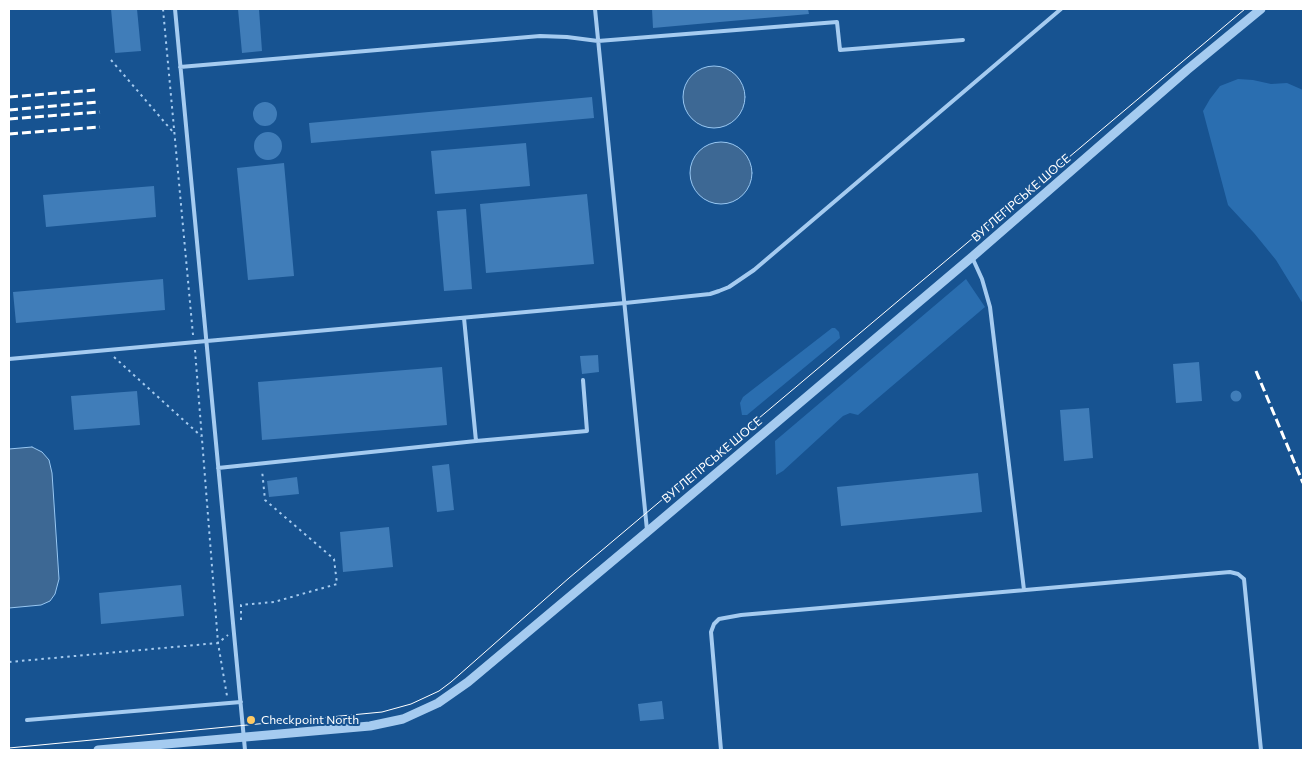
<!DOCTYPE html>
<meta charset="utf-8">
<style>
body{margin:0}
#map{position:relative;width:1312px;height:759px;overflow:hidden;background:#175391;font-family:Commissioner,sans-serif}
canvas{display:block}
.frame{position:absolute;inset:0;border:10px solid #fff;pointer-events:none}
</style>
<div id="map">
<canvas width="1312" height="759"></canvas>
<div class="frame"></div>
</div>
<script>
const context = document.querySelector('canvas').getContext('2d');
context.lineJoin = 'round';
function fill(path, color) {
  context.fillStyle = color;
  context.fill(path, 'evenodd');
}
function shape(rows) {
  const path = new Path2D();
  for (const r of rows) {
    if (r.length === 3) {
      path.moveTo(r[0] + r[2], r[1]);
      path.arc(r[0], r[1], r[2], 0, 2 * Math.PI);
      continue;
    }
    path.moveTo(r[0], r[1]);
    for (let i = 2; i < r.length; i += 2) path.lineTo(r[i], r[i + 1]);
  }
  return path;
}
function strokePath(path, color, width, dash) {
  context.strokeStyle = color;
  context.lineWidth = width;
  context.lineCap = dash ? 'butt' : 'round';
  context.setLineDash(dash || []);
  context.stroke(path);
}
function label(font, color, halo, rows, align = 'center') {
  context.font = font + ' Commissioner,sans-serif';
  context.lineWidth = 4;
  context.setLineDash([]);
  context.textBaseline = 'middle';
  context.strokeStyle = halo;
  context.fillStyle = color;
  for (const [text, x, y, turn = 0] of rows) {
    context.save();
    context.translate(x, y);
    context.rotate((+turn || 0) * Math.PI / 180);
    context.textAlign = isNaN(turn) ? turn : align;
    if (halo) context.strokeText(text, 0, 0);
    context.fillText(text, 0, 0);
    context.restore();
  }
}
fill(shape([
 [1238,79,1253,80,1271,84,1287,83,1303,90,1303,304,1276,260,1254,233,1228,205,1203,111,1210,99,1220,86],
 [966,279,985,307,858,415,850,413,843,416,783,471,776,475,775,441],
 [832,328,835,328,839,332,840,338,747,415,742,415,740,403,743,397]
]), '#2a6eb0');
const water = shape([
 [714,97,31],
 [721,173,31],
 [32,447,42,452,49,460,52,473,59,579,55,594,50,601,41,605,9,608,9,449,32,447]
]);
fill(water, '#3d6894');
strokePath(water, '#98c7f2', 1);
fill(shape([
 [111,9,137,9,141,51,115,53],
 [238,9,259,9,262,51,242,53],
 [652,9,808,9,809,14,653,28],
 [592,97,594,118,311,143,309,123],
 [265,114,12],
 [268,146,14],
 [526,143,530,186,435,194,431,151],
 [284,163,294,276,248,280,237,168],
 [154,186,156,217,46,227,43,195],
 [587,194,594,264,486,273,480,204],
 [466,209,472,289,444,291,437,211],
 [163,279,165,310,16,323,13,292],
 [598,355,599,372,582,374,580,356],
 [1199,362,1202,401,1176,403,1173,364],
 [442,367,447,425,262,440,258,382],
 [1236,396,5.5],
 [137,391,140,425,74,430,71,396],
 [1089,408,1093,458,1064,461,1060,410],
 [449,464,454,510,437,512,432,466],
 [978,473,982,512,841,526,837,487],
 [297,477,299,494,269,497,267,481],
 [389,527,393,567,343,572,340,532],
 [181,585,184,616,101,624,99,593],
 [662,701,664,719,640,721,638,704]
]), '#407db9');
strokePath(shape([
 [163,9,193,335],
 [111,60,173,132],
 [195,350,218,643,227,696],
 [114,357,201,436],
 [241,620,241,605,274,602,337,584,334,559,265,500,262,470],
 [9,662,218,643,228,635]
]), '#a5cbf0', 2, [2.5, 4]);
strokePath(shape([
 [175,9,245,750],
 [595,9,647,530],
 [180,67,540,36,567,37,598,41,837,22,840,50,963,40],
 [972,257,982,279,990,307,1024,590],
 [464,318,476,441],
 [9,359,625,303,710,294,719,291,729,287,754,270,1061,9],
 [218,468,476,441,587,431,583,380],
 [27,720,241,702],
 [721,750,711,632,714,624,719,619,741,615,1230,572,1238,574,1244,579,1261,750]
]), '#a5cbf0', 4);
strokePath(shape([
 [98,750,370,726,403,719,438,703,468,682,647,532,972,257,1187,70,1261,9]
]), '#a5cbf0', 9);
strokePath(shape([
 [9,748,382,712,411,704,439,691,451,682,569,578,1245,9]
]), '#fff', 1);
strokePath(shape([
 [9,97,95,90],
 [9,110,98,102],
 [9,119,100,112],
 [9,134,100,127],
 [1256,371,1303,483]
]), '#fff', 3, [9, 4]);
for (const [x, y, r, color] of [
 [251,720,5,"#ffca64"]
]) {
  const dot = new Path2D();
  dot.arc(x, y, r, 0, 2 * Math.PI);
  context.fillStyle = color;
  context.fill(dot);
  strokePath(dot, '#175391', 2);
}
label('12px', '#fff', '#175391', [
 ["ВУГЛЕГІРСЬКЕ ШОСЕ",1021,198,-41],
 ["ВУГЛЕГІРСЬКЕ ШОСЕ",712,460,-40]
]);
label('12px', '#fff', '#175391', [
 ["Checkpoint North",261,720]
], 'left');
</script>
